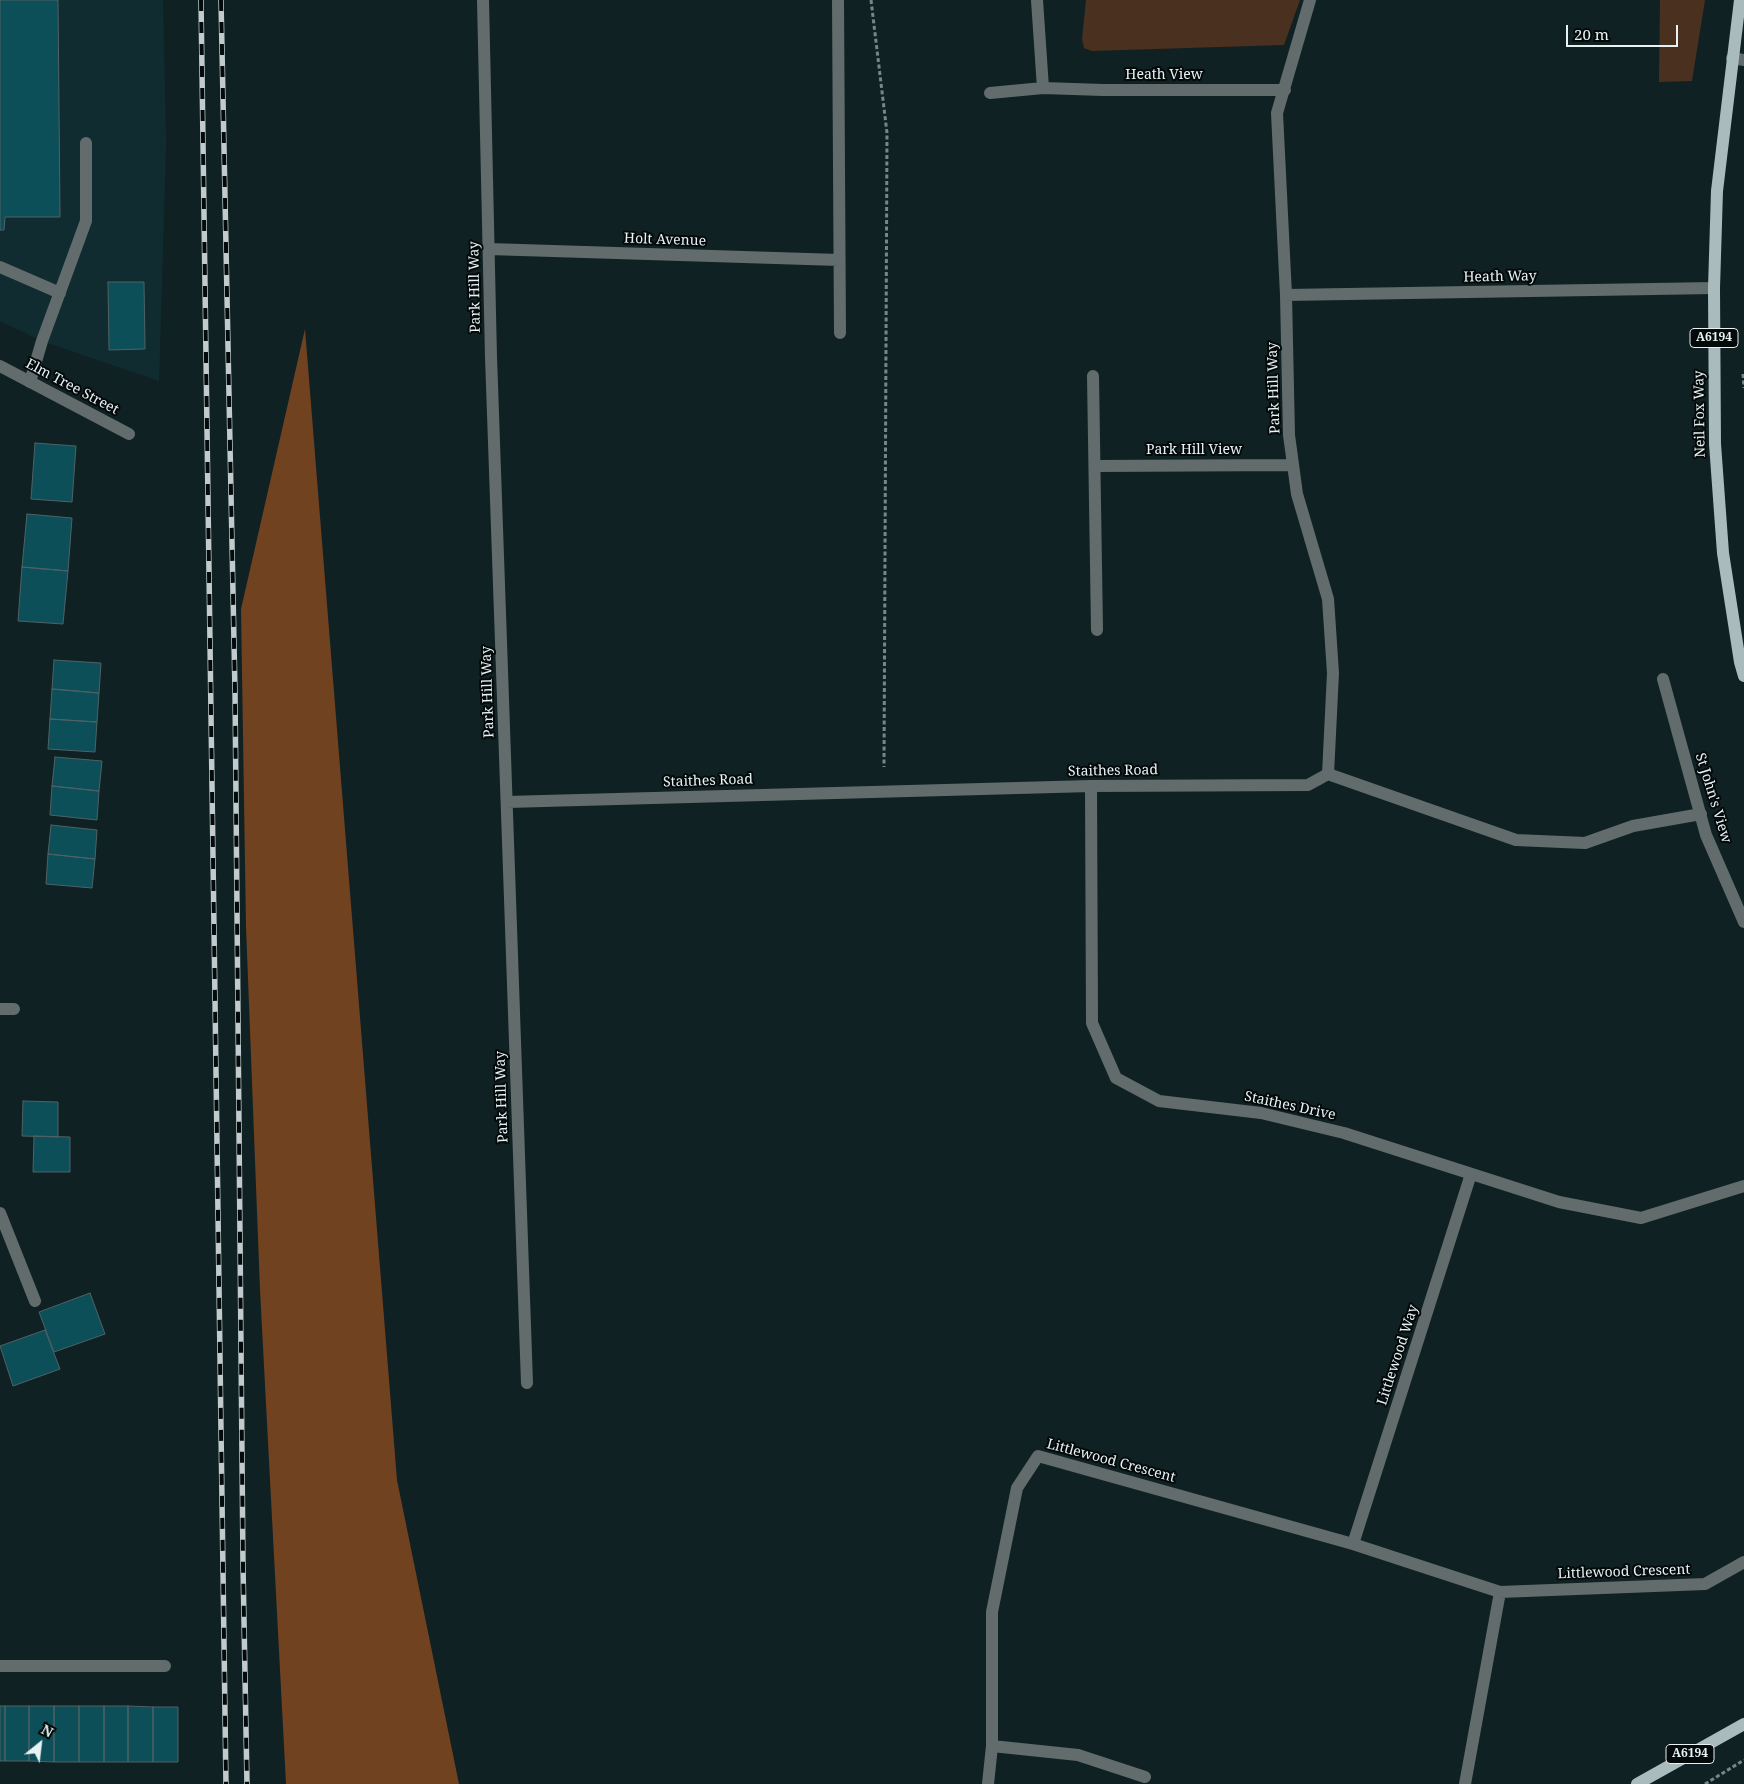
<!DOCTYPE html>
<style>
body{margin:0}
#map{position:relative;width:1744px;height:1784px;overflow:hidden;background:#102124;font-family:"Noto Serif",serif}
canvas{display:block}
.north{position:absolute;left:15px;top:1719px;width:50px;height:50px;-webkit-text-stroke:4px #04090a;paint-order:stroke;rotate:29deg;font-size:14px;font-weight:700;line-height:20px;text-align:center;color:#e7f2f4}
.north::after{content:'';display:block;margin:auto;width:18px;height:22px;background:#e7f2f4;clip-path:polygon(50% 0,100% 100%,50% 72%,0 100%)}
.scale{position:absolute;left:1566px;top:25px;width:112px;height:22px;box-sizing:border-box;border:2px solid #e7f2f4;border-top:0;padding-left:6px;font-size:15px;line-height:18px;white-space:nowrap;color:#e7f2f4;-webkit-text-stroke:4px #04090a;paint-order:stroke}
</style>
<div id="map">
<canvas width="1744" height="1784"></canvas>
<div class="north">N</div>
<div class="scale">20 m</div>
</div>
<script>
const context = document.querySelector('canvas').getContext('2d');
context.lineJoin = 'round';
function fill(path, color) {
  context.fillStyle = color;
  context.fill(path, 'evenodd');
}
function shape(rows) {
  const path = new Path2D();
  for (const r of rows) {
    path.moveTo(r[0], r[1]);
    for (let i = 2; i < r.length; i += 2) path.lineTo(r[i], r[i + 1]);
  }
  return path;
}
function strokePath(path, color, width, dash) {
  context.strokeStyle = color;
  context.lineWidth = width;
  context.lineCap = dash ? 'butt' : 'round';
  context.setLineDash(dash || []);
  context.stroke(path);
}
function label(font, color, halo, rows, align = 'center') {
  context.font = font + ' "Noto Serif",serif';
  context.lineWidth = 4;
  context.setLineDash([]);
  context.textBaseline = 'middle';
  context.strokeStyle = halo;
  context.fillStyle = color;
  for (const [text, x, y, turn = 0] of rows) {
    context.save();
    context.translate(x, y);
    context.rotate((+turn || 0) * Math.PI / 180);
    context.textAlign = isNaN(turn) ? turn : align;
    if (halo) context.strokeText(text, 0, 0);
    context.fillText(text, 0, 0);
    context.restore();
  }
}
fill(shape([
 [0,0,163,0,166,143,159,381,42,341,0,321]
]), '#112c30');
fill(shape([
 [1086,0,1300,0,1284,45,1092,51,1084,48,1082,39],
 [1660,0,1705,0,1692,81,1659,82]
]), '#4a301e');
fill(shape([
 [305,329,397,1480,459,1784,286,1784,260,1290,246,927,241,609]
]), '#704220');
const building = shape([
 [0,0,58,0,60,217,5,217,4,230,0,230,0,0],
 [108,282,144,282,145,349,109,350,108,282],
 [35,443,76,446,72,502,31,499,35,443],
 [27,514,72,518,68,571,22,567,27,514],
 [22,567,68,571,63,624,18,621,22,567],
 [54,660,101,663,99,693,52,689,54,660],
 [52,689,99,693,97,722,50,719,52,689],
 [50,719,97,722,95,752,48,749,50,719],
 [55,757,102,761,99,791,52,786,55,757],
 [52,786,99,791,97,820,50,815,52,786],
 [51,825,97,830,95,859,48,854,51,825],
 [48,854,95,859,92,888,46,884,48,854],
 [23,1101,58,1102,58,1137,22,1136,23,1101],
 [34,1136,70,1137,70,1172,33,1172,34,1136],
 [90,1293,105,1334,54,1352,39,1312,90,1293],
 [45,1330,60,1369,13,1386,0,1346,45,1330],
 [0,1706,5,1706,5,1761,0,1761,0,1706],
 [5,1706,29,1706,29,1761,5,1761,5,1706],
 [29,1706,54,1706,54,1762,29,1761,29,1706],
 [54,1706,79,1706,79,1762,54,1762,54,1706],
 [79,1706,104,1706,104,1762,79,1762,79,1706],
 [104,1706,128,1706,128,1762,104,1762,104,1706],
 [128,1706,153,1707,153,1762,128,1762,128,1706],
 [153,1707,178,1707,178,1762,153,1762,153,1707]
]);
fill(building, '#0c4f58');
strokePath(building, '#4f6265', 1);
strokePath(shape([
 [871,0,887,133,884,767],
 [1743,374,1744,388],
 [1705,1784,1744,1760]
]), '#788689', 3, [4, 2.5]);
strokePath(shape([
 [1732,58,1744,60],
 [0,267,60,293],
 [30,382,42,341,86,221,86,143],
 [0,1666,165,1666]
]), '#636c6d', 12);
strokePath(shape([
 [483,0,491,357,527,1383],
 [838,0,840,333],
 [1037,0,1043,88,1103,90,1285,90],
 [1310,0,1277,113,1286,295,1289,435,1297,494,1328,599,1333,673,1328,774],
 [990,93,1043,88],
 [489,249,839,260],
 [1286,295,1714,288],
 [0,366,129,434],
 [1093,376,1097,630],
 [1095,466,1293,465],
 [1663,679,1706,835,1744,922],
 [1091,786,1092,1023,1116,1078,1159,1101,1261,1113,1344,1133,1559,1202,1641,1218,1744,1186],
 [507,802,1091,786,1308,785,1328,774,1516,840,1585,843,1633,826,1701,814],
 [0,1009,14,1009],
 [0,1213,35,1301],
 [1353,1544,1471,1174],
 [992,1746,1078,1755,1145,1777],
 [988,1784,992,1746,992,1612,1017,1488,1038,1456,1353,1544,1500,1592,1705,1584,1744,1562],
 [1465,1784,1500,1592]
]), '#636c6d', 12);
strokePath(shape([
 [1740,0,1717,191,1714,288,1715,444,1723,553,1740,662,1744,676],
 [1637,1784,1744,1724]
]), '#aabbbe', 12);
const rail = shape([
 [201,0,226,1784],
 [221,0,235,691,243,1566,247,1784]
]);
strokePath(rail, '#bfcbcd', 5.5);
strokePath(rail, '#04090a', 4, [11]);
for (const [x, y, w] of [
 [1714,338,48],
 [1690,1754,48]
]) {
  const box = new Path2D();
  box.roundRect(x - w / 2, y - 9.5, w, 19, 4);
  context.fillStyle = '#04090a';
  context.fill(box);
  strokePath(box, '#e7f2f4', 1);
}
label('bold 12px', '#e7f2f4', null, [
 ["A6194",1714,338],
 ["A6194",1690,1754]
]);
label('14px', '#e7f2f4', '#04090a', [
 ["Heath View",1164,75],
 ["Holt Avenue",665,240,2],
 ["Heath Way",1500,277,-1],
 ["Park Hill Way",475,287,-91],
 ["Elm Tree Street",72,387,28],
 ["Park Hill Way",1274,388,-92],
 ["Neil Fox Way",1700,414,-91],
 ["Park Hill View",1194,450],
 ["Park Hill Way",488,692,-92],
 ["Staithes Road",1113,771,-1],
 ["Staithes Road",708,781,-2],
 ["St John's View",1713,798,73],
 ["Park Hill Way",502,1097,-92],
 ["Staithes Drive",1290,1106,12],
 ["Littlewood Way",1398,1355,-72],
 ["Littlewood Crescent",1111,1461,15],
 ["Littlewood Crescent",1624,1572,-2]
]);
</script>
